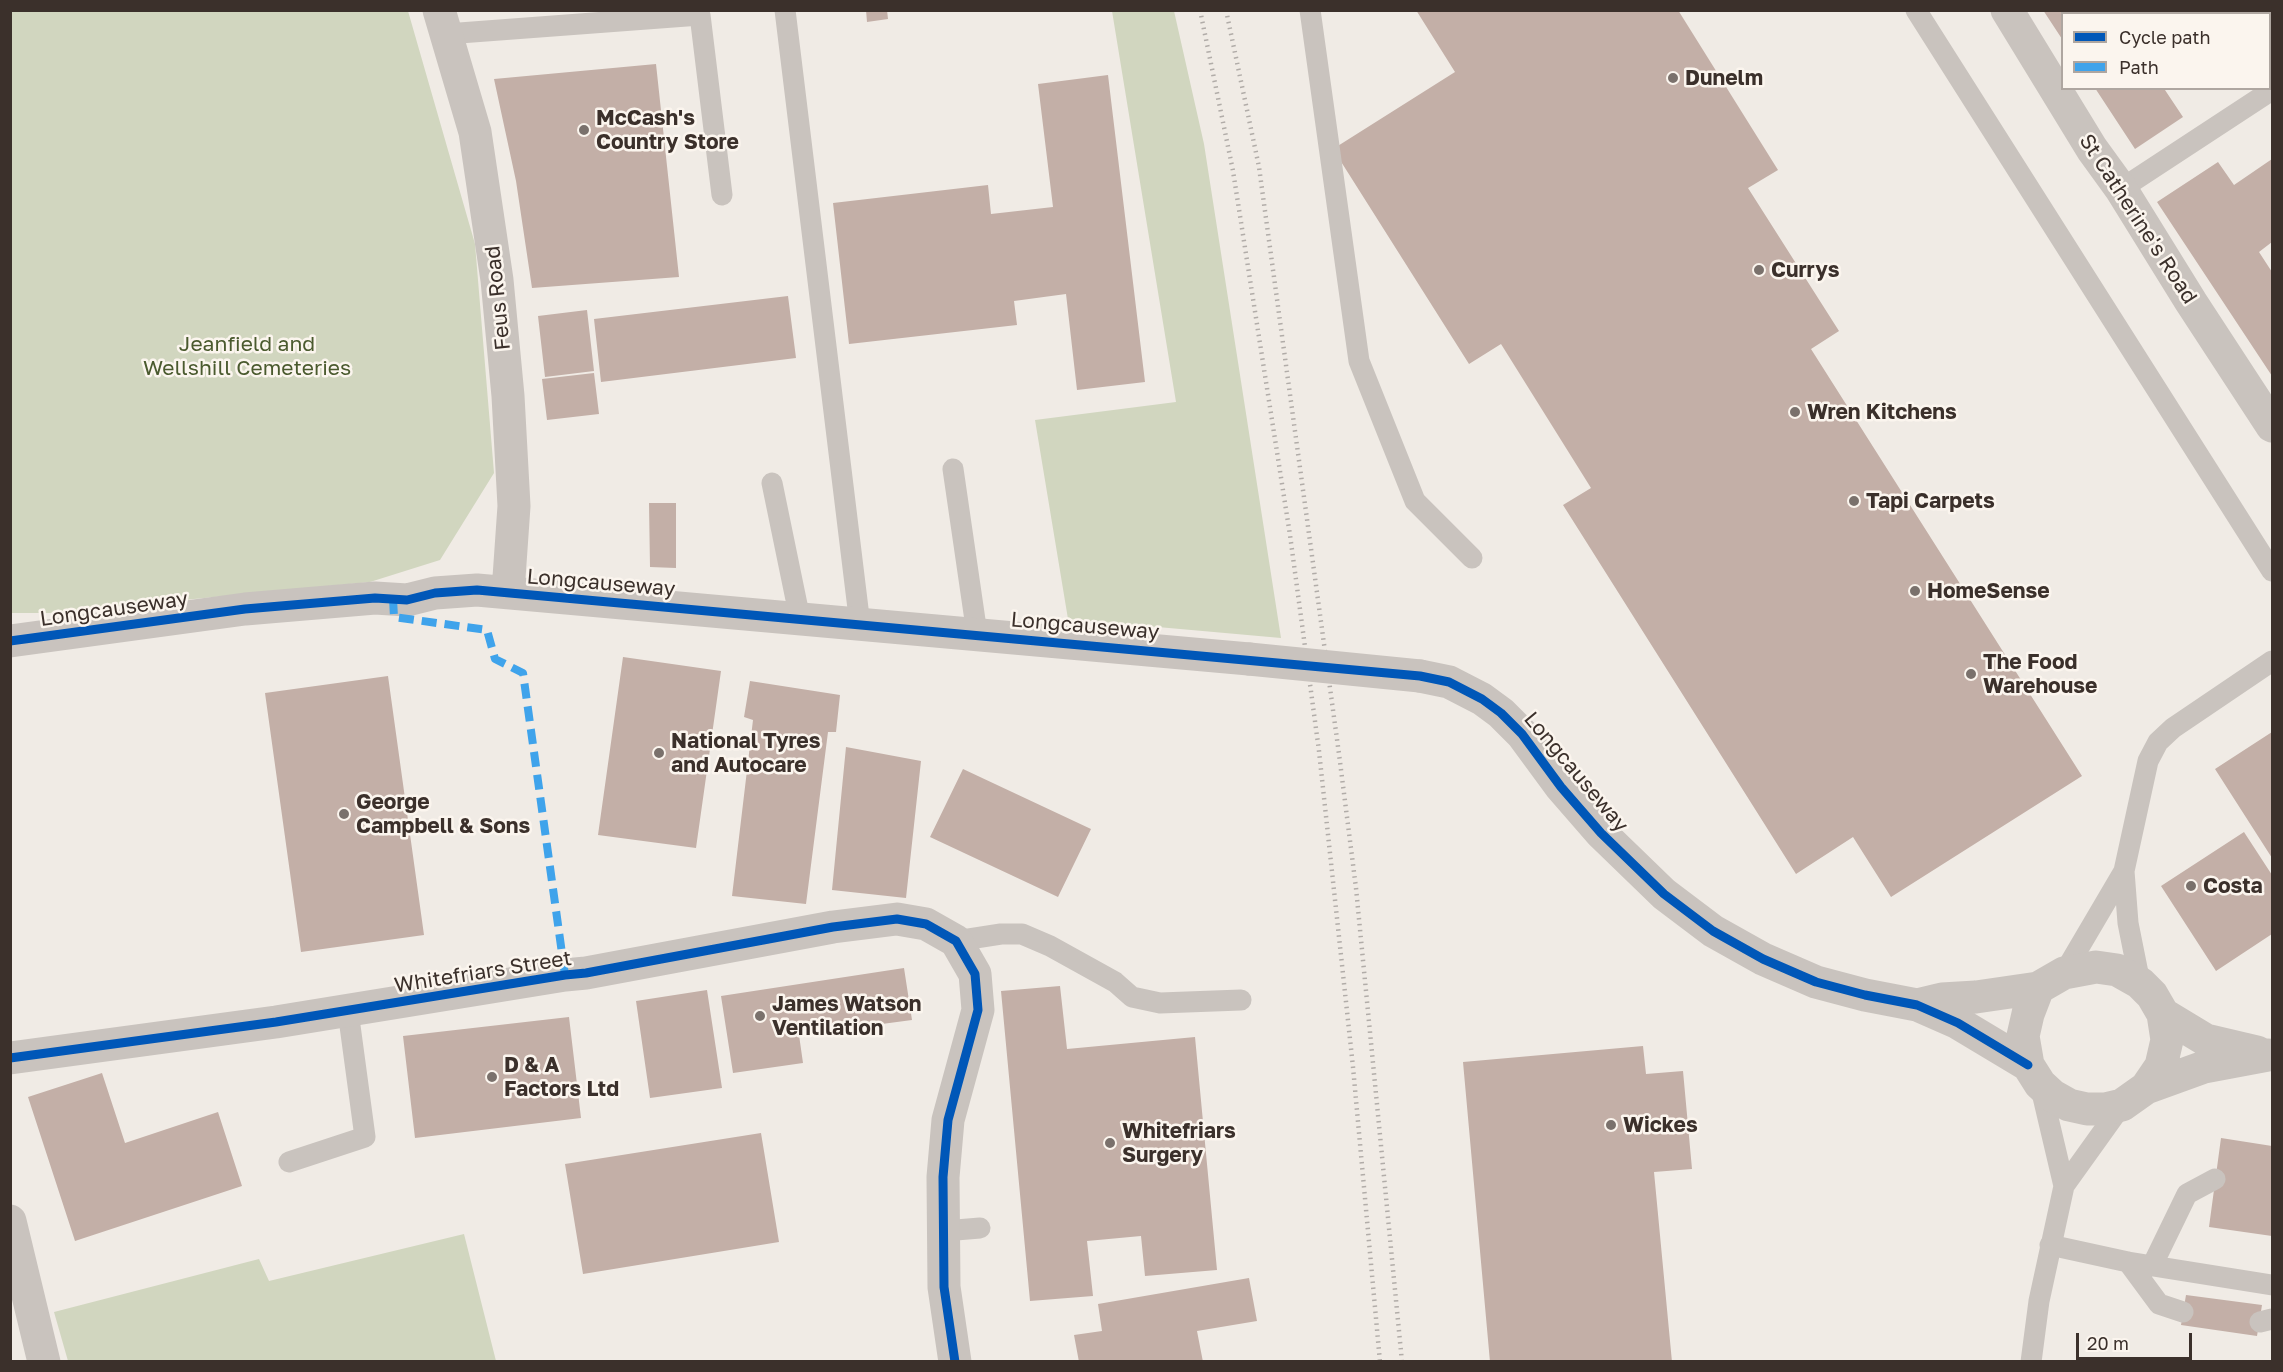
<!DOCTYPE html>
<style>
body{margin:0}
#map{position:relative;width:2283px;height:1372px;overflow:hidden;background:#f0ebe5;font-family:"Golos Text",sans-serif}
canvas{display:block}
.frame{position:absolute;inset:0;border:12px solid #3b302b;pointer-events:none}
.legend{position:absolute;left:2061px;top:12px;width:210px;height:78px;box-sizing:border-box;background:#fbf5ee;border:2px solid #aea6a0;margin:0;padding:8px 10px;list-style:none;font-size:18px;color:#3b302b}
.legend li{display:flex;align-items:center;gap:12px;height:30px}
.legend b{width:30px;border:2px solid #aea6a0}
.scale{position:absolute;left:2076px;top:1333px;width:116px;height:27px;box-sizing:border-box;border:3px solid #3b302b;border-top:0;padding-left:8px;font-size:18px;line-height:21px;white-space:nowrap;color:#3b302b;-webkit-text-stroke:4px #fbf5ee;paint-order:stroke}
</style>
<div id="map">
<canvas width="2283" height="1372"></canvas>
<div class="frame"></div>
<ul class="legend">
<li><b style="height:8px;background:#0057b8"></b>Cycle path</li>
<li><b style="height:8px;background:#3fa3eb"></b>Path</li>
</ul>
<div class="scale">20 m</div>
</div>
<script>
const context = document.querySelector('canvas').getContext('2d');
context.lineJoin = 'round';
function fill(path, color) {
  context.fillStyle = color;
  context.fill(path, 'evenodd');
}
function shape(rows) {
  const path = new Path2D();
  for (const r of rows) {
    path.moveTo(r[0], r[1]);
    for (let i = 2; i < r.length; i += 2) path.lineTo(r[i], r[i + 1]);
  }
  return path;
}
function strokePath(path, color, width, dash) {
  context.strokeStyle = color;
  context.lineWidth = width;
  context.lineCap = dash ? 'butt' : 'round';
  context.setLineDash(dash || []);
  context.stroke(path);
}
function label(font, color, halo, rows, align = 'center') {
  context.font = font + ' "Golos Text",sans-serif';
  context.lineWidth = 5;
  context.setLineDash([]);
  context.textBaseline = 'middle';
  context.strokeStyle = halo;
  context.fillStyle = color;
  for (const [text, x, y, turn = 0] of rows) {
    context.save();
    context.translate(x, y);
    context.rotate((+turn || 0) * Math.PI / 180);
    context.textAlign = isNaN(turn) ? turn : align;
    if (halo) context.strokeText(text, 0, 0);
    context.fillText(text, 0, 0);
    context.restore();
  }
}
fill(shape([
 [10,11,408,11,475,244,494,473,440,560,370,582,49,613,11,613],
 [1112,11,1174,11,1204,144,1281,638,1068,619,1035,420,1176,402],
 [464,1234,496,1361,68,1361,54,1312,259,1259,269,1281]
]), '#d1d6bf');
fill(shape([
 [866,10,887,10,888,19,867,22],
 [1416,10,1678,10,1778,170,1748,188,1839,331,1811,349,2082,776,1891,897,1853,837,1796,874,1563,505,1591,488,1501,344,1469,364,1333,149,1455,72],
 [2043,10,2136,10,2138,14,2062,14,2062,39],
 [2170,10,2266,10,2268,14,2165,14],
 [656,64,679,277,532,288,516,181,494,79],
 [1108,75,1145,382,1077,390,1066,294,1014,301,1017,325,849,344,833,203,988,185,991,214,1053,207,1038,84],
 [2095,88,2167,88,2165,90,2183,117,2135,149],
 [2272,159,2272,242,2259,252,2272,272,2272,376,2157,202,2218,162,2234,185],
 [788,296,796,358,601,382,594,319],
 [587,310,594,371,545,377,538,316],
 [594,373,599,414,547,420,542,379],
 [649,503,676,503,676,568,650,567],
 [623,657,721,671,696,848,598,835],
 [388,676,424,935,301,952,265,693],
 [750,681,840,695,836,732,828,732,806,904,732,896,753,720,744,717],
 [2272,732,2272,858,2215,769],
 [846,747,921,761,906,898,832,890],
 [963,769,1091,829,1058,897,930,837],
 [2244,832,2272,875,2272,934,2216,971,2161,886],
 [904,968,912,1020,799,1035,803,1063,733,1073,721,996],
 [1060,986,1067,1049,1195,1037,1217,1270,1145,1276,1141,1236,1087,1241,1093,1296,1030,1301,1001,991],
 [707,990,722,1088,650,1098,636,1001],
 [569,1017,581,1118,415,1138,403,1036],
 [1643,1046,1646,1074,1683,1071,1692,1169,1654,1172,1672,1362,1490,1362,1463,1062],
 [102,1073,125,1143,218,1112,242,1186,75,1241,28,1097],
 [761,1133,779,1242,583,1274,565,1164],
 [2221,1138,2272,1146,2272,1236,2209,1227],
 [1249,1278,1257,1321,1197,1331,1203,1362,1079,1362,1074,1335,1102,1331,1098,1304],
 [2186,1295,2262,1305,2257,1336,2181,1325]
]), '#c3afa7');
strokePath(shape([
 [785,10,860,625],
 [1310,10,1359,361,1415,501,1472,558],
 [1916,10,2272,571],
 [446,34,700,15,722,195],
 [2121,189,2272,90],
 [953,469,977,634],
 [772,483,800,619],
 [956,941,1001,934,1022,934,1050,946,1115,982,1132,997,1160,1003,1241,1000],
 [2064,973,2124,871],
 [2140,983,2128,923,2124,871,2148,761,2158,742,2173,728,2272,661],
 [2040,1084,2064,1186],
 [289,1162,365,1137,348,1011],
 [944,1231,980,1228],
 [2050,1245,2128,1262,2272,1285],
 [2128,1262,2159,1304,2183,1312],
 [2152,1266,2187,1194,2215,1179],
 [2260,1322,2272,1319],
 [2031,1362,2039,1301,2064,1186,2122,1105]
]), '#c9c3be', 21);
strokePath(shape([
 [2007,10,2092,149,2121,189,2191,302,2272,426],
 [10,1058,276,1022,565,975,586,973,833,927,897,919,926,924,956,941,975,974,978,1010,948,1120,943,1177,944,1287,955,1362]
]), '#c9c3be', 33);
strokePath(shape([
 [439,10,475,132,497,280,508,396,514,506,508,592],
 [10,641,245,609,375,598,407,600,435,593,477,590,1249,659],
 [1420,676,1449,682,1482,699,1501,713,1522,734,1561,787,1601,833,1664,894,1713,931,1763,959,1816,982,1865,995,1917,1005,1958,1023,2028,1065],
 [1917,1005,1942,999,1976,997,2038,988,2064,973,2096,967,2117,970,2140,983,2152,995,2163,1014,2167,1040,2161,1066,2146,1088,2122,1105,2105,1109,2087,1109,2069,1105,2053,1096,2040,1084,2028,1065,2023,1036,2028,1014,2038,988],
 [2163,1014,2206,1040,2257,1052],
 [2146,1088,2204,1067,2268,1055],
 [10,1221,44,1362]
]), '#c9c3be', 33);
strokePath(shape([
 [1200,10,1233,171,1290,535,1319,751,1353,1067,1380,1362],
 [1226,10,1259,167,1339,754,1356,888,1402,1362]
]), '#b1aca8', 4.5, [1.5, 4.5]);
strokePath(shape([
 [1249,659,1420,676]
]), '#c9c3be', 33);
strokePath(shape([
 [393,599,394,617,487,630,495,659,523,673,565,975]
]), '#3fa3eb', 8, [15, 8]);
strokePath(shape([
 [10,641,245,609,375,598,407,600,435,593,477,590,1420,676,1449,682,1482,699,1501,713,1522,734,1561,787,1601,833,1664,894,1713,931,1763,959,1816,982,1865,995,1917,1005,1958,1023,2028,1065],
 [10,1058,276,1022,565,975,586,973,833,927,897,919,926,924,956,941,975,974,978,1010,948,1120,943,1177,944,1287,955,1362]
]), '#0057b8', 9);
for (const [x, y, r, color] of [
 [1673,78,6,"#7a716c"],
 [584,130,6,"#7a716c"],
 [1759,270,6,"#7a716c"],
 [1795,412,6,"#7a716c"],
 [1854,501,6,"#7a716c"],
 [1915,591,6,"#7a716c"],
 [1971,674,6,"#7a716c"],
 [659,753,6,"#7a716c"],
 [344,814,6,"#7a716c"],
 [2191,886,6,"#7a716c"],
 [760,1016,6,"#7a716c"],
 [492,1077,6,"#7a716c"],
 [1611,1125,6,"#7a716c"],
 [1110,1143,6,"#7a716c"]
]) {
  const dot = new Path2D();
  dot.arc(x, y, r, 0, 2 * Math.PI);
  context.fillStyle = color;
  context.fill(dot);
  strokePath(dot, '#fbf5ee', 2);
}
label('bold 21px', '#3b302b', '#fbf5ee', [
 ["Dunelm",1685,78],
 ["McCash's",596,118],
 ["Country Store",596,142],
 ["Currys",1771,270],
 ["Wren Kitchens",1807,412],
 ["Tapi Carpets",1866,501],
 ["HomeSense",1927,591],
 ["The Food",1983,662],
 ["Warehouse",1983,686],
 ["National Tyres",671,741],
 ["and Autocare",671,765],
 ["George",356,802],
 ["Campbell & Sons",356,826],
 ["Costa",2203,886],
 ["James Watson",772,1004],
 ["Ventilation",772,1028],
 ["D & A",504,1065],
 ["Factors Ltd",504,1089],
 ["Wickes",1623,1125],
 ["Whitefriars",1122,1131],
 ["Surgery",1122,1155]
], 'left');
label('21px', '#3b302b', '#fbf5ee', [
 ["St Catherine's Road",2138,219,57],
 ["Feus Road",498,298,-96],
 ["Longcauseway",601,583,5],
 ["Longcauseway",114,609,-8],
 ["Longcauseway",1085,626,5],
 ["Longcauseway",1576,772,50],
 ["Whitefriars Street",483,972,-9]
]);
label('21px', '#4a5a2e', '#fbf5ee', [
 ["Jeanfield and",247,344],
 ["Wellshill Cemeteries",247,368]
]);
</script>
